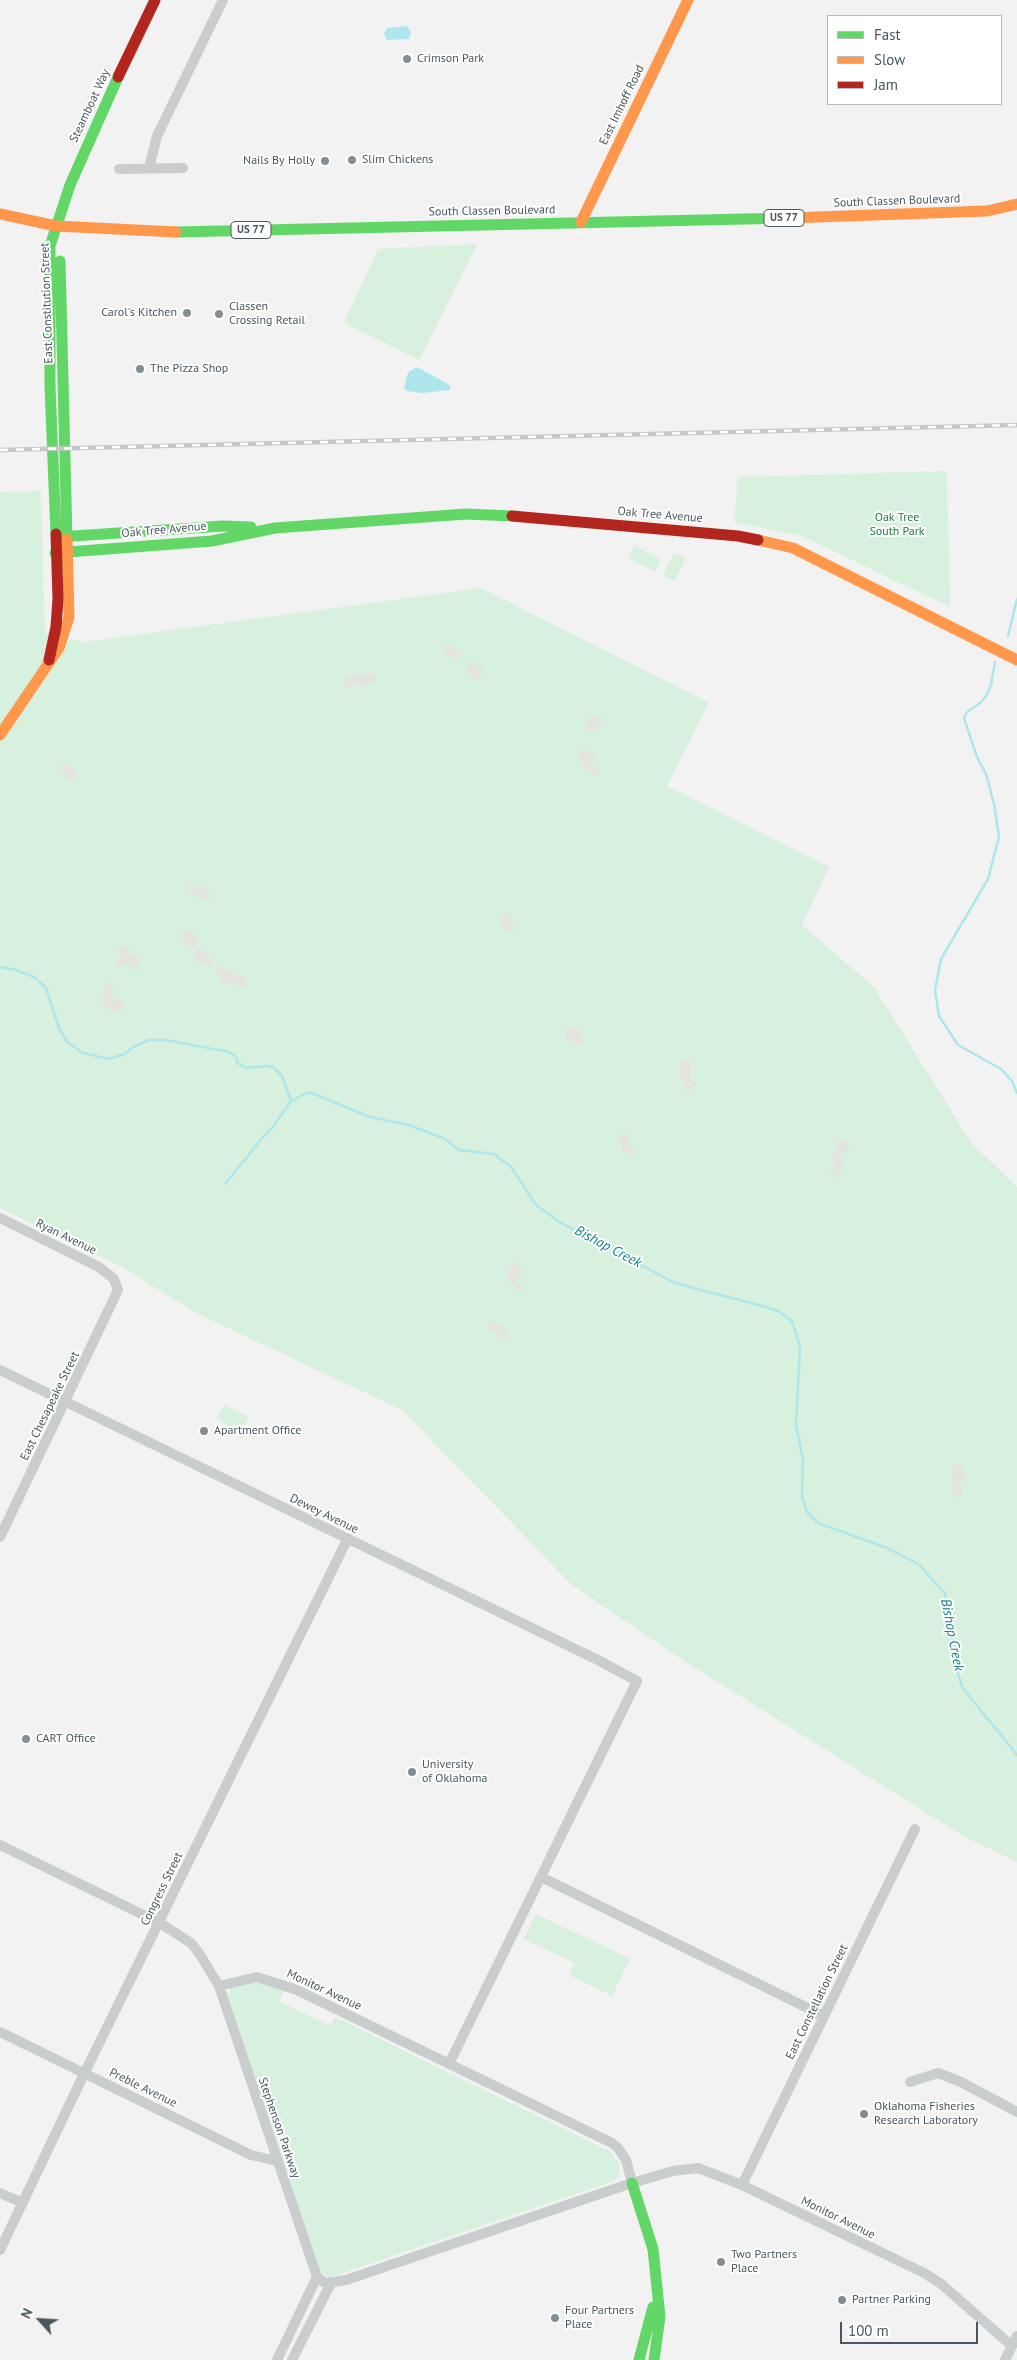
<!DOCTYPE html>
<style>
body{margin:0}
#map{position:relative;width:1017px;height:2360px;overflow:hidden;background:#f2f2f2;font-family:"PT Sans",sans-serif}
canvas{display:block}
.legend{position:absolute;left:827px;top:15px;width:175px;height:90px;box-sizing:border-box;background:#fff;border:1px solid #b6bcbf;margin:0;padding:6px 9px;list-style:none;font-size:15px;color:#49575e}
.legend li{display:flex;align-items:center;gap:10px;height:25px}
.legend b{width:25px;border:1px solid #b6bcbf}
.north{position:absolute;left:15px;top:2295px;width:50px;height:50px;-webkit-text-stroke:4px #fff;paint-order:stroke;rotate:296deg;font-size:14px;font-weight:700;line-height:20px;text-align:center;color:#49575e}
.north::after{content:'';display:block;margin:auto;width:18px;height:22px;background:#49575e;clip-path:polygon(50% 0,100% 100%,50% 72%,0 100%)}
.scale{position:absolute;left:840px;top:2322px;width:138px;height:22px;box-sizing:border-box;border:2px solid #49575e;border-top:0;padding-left:6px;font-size:15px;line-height:18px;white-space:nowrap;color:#49575e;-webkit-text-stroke:4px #fff;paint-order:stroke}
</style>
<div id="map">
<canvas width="1017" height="2360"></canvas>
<ul class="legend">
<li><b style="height:6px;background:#63d668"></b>Fast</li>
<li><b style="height:6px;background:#ff974d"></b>Slow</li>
<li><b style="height:6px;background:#b3261e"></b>Jam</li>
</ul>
<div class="north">N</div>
<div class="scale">100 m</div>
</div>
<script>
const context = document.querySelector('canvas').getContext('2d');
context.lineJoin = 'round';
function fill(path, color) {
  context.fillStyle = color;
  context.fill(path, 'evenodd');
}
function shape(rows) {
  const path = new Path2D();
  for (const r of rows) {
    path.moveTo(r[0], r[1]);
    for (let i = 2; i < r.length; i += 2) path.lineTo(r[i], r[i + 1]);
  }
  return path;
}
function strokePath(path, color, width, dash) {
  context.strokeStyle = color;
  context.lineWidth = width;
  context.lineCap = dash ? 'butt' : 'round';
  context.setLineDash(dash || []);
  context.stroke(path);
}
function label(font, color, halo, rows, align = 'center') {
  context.font = font + ' "PT Sans",sans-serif';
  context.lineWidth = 4;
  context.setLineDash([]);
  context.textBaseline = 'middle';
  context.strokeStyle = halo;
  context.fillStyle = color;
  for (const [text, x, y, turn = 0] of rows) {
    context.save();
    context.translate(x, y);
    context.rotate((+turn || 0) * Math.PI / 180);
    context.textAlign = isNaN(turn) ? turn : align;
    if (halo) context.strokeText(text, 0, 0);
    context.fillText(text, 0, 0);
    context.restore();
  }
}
fill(shape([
 [477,244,419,360,344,323,378,249],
 [947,471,950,607,802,536,734,522,738,477],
 [41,491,45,632,83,642,481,588,709,703,667,786,829,867,802,925,874,987,972,1144,1017,1187,1017,1862,965,1837,681,1659,572,1585,402,1410,196,1313,122,1267,0,1208,0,492],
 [634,545,661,560,655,572,628,558],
 [674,553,686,558,675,581,663,575],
 [224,1405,249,1417,241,1432,217,1419],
 [536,1914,630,1959,612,1996,569,1975,574,1963,524,1939],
 [259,1981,284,1989,279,2001,330,2026,335,2017,611,2152,620,2165,619,2176,611,2182,331,2277,324,2275,320,2270,228,1997,230,1988]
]), '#d8f0de');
fill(shape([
 [445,645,451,644,452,650,460,652,458,660,445,654,443,650],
 [471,661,476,666,482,667,479,680,474,680,467,671,468,664],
 [367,674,375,674,376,680,371,683,367,681,368,685,364,687,360,685,360,681,356,683,356,686,352,685,354,688,344,687,346,679,350,676],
 [590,718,599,718,604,722,603,725,596,725,598,730,590,731,586,726],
 [582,749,596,756,596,760,589,761,591,765,597,765,599,775,594,775,583,766,577,752],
 [67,764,69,765,69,768,74,768,78,774,71,781,65,779,68,774,59,769],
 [190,881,194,889,197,889,198,884,206,888,205,892,210,891,210,899,200,898,189,892,187,887],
 [504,912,510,914,511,919,507,921,515,925,511,932,506,932,500,922],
 [185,929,199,940,197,947,193,949,190,950,189,946,183,944,188,940,182,938,182,932],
 [121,946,131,949,125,952,125,955,131,954,131,958,136,954,141,960,136,964,139,967,136,970,130,968,133,963,131,961,128,965,125,965,124,961,122,966,116,966,116,962,123,958,118,950],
 [201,947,204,949,206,955,212,957,212,963,210,966,204,962,195,963,194,953],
 [221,965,226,973,228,968,233,973,246,978,245,988,238,986,241,984,239,982,230,983,229,980,225,984,219,981,221,977,218,976,217,967],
 [111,983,113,989,110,991,113,995,108,997,110,1000,109,1003,112,1004,116,998,123,1001,124,1005,119,1006,122,1009,119,1011,110,1010,103,1005,105,985],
 [573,1027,581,1030,582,1034,576,1038,583,1038,582,1045,576,1046,572,1040,568,1041,565,1038,568,1029],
 [684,1060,690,1060,691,1065,688,1067,691,1070,689,1076,696,1084,692,1090,687,1089,680,1078,680,1065],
 [623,1133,625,1135,629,1134,631,1139,627,1145,636,1151,633,1156,621,1150,621,1142,618,1142,617,1138],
 [842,1139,847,1141,846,1144,849,1147,839,1158,842,1161,840,1164,843,1169,836,1177,831,1173,835,1164,833,1158,839,1141],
 [519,1263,522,1264,519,1270,523,1275,519,1276,515,1270,516,1276,512,1278,518,1279,516,1283,523,1285,524,1291,514,1288,512,1283,506,1280,511,1268],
 [491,1321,494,1321,497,1324,500,1323,503,1326,502,1329,507,1331,507,1336,501,1338,501,1333,498,1335,495,1334,494,1328,491,1334,488,1328],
 [953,1465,961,1466,965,1470,962,1472,966,1475,964,1481,961,1479,959,1481,963,1493,958,1497,952,1491]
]), '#e5e3df');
fill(shape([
 [407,26,411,33,409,39,387,40,384,34,387,28],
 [417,367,448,384,451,387,449,390,423,393,407,391,404,388,407,375,410,371]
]), '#ade7ec');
strokePath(shape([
 [1008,636,1017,599],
 [995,662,991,685,986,696,980,703,967,712,964,718,977,757,986,774,994,804,999,837,988,879,941,959,935,990,939,1016,958,1045,1001,1069,1012,1081,1017,1093],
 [0,967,16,970,34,977,46,988,59,1028,67,1042,83,1053,109,1059,125,1054,132,1048,149,1040,166,1040,229,1052,237,1058,237,1063,247,1068,265,1066,273,1067,282,1076,291,1101,309,1092,370,1117,409,1125,445,1139,459,1150,494,1154,511,1167,536,1205,561,1223,675,1283,766,1307,778,1311,792,1321,800,1347,796,1425,803,1459,802,1496,807,1512,818,1523,887,1548,918,1564,945,1593,957,1670,962,1687,1017,1755],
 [226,1183,264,1136,273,1127,291,1101]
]), '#ade7ec', 2.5);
strokePath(shape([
 [149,168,157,136,223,0],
 [119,169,183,168],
 [0,1218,99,1267,114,1279,118,1290,0,1537],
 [0,1370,598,1660,637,1681,449,2064],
 [0,1845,160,1923,191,1943,199,1953,219,1986,315,2271,317,2277,325,2283,346,2280,632,2183],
 [541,1877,824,2016],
 [219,1986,257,1977,297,1990,612,2143,618,2148,626,2160,632,2183,673,2171,698,2168,742,2185,924,2273,940,2283,1012,2346],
 [0,2032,251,2155,277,2161],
 [910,2082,938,2073,961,2082,1017,2112],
 [742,2185,915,1829],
 [0,2193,23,2203],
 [0,2250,84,2074,347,1540],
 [277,2360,317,2277],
 [292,2360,331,2283],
 [1005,2360,1017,2336]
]), '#c9cdce', 10);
strokePath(shape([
 [176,232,789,218],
 [60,261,67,539],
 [56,534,50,387,50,246,70,185,118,77],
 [59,537,223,526,251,527],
 [55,553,212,541,275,528,466,514,512,516],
 [632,2183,653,2249,660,2317,654,2360],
 [639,2360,653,2307]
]), '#63d668', 11);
strokePath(shape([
 [0,214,56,226,176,232],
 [789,218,987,211,1017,204],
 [581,222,688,0],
 [758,540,793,548,1017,660],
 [0,735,59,648,69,617,67,539]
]), '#ff974d', 11);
strokePath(shape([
 [118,77,155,0],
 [512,516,738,536,758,540],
 [49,660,56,627,58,599,56,534]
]), '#b3261e', 11);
const rail = shape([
 [0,450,1017,425]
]);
strokePath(rail, '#c5c8c9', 4.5);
strokePath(rail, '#fff', 2.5, [8]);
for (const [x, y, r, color] of [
 [407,59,5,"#848d92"],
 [352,160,5,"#848d92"],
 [325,161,5,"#848d92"],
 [187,313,5,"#848d92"],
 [219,314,5,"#848d92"],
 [140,369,5,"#848d92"],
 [204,1431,5,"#848d92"],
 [26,1739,5,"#848d92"],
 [412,1772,5,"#848d92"],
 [864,2114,5,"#848d92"],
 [721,2262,5,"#848d92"],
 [842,2300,5,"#848d92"],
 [555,2318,5,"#848d92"]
]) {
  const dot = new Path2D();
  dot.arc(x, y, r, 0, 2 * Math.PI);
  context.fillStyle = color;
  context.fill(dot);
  strokePath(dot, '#fff', 2);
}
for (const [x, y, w] of [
 [784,218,40],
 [251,230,40]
]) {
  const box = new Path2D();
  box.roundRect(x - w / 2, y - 8.5, w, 17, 4);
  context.fillStyle = '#fff';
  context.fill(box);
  strokePath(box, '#49575e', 1);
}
label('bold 11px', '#49575e', null, [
 ["US 77",784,218],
 ["US 77",251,230]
]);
label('12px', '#49575e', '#fff', [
 ["Crimson Park",417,59],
 ["Slim Chickens",362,160],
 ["Nails By Holly",315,161,"right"],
 ["Classen",229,307],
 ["Crossing Retail",229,321],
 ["Carol's Kitchen",177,313,"right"],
 ["The Pizza Shop",150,369],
 ["Apartment Office",214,1431],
 ["CART Office",36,1739],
 ["University",422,1765],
 ["of Oklahoma",422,1779],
 ["Oklahoma Fisheries",874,2107],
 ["Research Laboratory",874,2121],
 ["Two Partners",731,2255],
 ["Place",731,2269],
 ["Partner Parking",852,2300],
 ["Four Partners",565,2311],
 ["Place",565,2325]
], 'left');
label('12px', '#49575e', '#fff', [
 ["East Imhoff Road",622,105,-64],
 ["Steamboat Way",90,106,-65],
 ["South Classen Boulevard",897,201,-2],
 ["South Classen Boulevard",492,211,-1],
 ["East Constitution Street",47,303,-92],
 ["Oak Tree Avenue",660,515,5],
 ["Oak Tree Avenue",164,530,-5],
 ["Ryan Avenue",66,1237,26],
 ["East Chesapeake Street",50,1406,-64],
 ["Dewey Avenue",324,1514,26],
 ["Congress Street",162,1889,-64],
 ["Monitor Avenue",324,1990,25],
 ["East Constellation Street",817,2002,-64],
 ["Preble Avenue",143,2088,26],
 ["Stephenson Parkway",279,2128,71],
 ["Monitor Avenue",838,2218,26]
]);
label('12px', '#1a7f41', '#fff', [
 ["Oak Tree",897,518],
 ["South Park",897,532]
]);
label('italic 14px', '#117f8b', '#fff', [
 ["Bishop Creek",608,1247,28],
 ["Bishop Creek",952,1635,79]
]);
</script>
